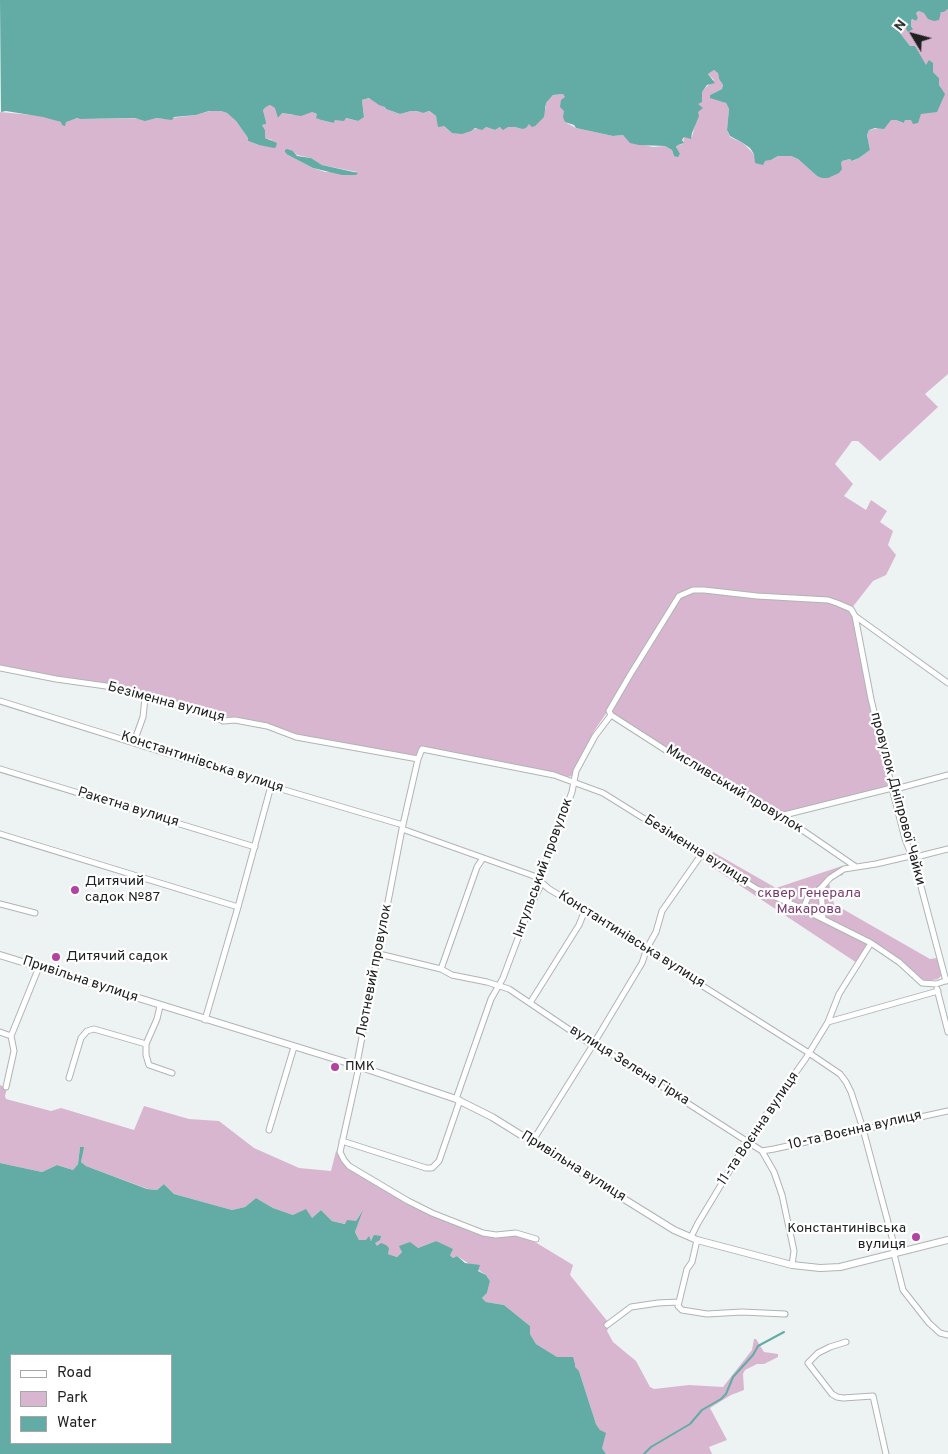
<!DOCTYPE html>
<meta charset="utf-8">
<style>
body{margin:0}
#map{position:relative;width:948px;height:1454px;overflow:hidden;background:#edf3f2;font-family:Overpass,sans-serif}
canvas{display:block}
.legend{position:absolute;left:10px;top:1354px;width:162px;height:90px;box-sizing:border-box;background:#fff;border:1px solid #a6a7a7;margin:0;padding:6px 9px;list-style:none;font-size:15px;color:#202222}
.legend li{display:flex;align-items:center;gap:10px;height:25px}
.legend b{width:25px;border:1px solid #a6a7a7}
.north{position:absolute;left:888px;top:10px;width:50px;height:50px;-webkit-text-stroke:4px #fff;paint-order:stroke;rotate:307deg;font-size:14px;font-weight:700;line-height:20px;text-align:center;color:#202222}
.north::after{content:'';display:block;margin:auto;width:18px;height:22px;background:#202222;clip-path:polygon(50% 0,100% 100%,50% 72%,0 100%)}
</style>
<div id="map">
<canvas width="948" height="1454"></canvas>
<ul class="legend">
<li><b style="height:6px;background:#fff"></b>Road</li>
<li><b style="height:14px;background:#d8b6d0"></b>Park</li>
<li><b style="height:14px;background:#62aca5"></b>Water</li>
</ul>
<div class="north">N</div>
</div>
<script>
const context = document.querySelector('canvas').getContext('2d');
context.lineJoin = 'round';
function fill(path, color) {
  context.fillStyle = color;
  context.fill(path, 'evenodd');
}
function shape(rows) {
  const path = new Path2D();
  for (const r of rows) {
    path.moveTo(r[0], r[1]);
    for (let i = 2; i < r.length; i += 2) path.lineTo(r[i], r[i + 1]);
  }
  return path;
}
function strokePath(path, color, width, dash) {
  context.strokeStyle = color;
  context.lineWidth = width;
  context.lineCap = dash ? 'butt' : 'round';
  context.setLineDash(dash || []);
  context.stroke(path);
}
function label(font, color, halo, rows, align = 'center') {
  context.font = font + ' Overpass,sans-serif';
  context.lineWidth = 4.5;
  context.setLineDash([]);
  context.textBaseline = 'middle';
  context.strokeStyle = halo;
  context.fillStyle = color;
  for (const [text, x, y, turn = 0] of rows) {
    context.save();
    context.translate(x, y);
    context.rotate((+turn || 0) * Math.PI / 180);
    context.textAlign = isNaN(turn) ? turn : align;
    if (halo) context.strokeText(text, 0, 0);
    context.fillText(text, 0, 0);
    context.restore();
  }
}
fill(shape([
 [948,9,948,374,925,394,938,407,880,461,858,441,852,441,835,464,853,484,844,496,866,510,871,500,887,511,880,522,893,531,888,545,896,555,886,575,873,581,851,609,888,785,885,788,786,813,775,812,607,712,594,731,572,776,567,777,420,747,418,753,413,757,296,736,267,725,210,713,169,701,0,666,0,112,43,116,61,122,77,118,80,119,156,118,163,119,196,115,210,111,221,111,227,113,236,121,248,138,248,141,259,145,272,140,265,138,265,130,262,125,266,124,266,122,263,110,266,107,270,105,276,108,279,118,280,113,282,113,292,115,312,112,317,114,317,118,321,120,334,123,335,120,345,118,358,121,364,116,362,100,370,98,385,107,386,109,400,114,411,111,417,111,423,113,428,111,436,116,438,123,444,126,452,133,486,127,495,130,500,127,515,127,522,129,546,108,546,103,553,95,563,94,566,97,564,111,565,122,576,128,613,136,623,135,636,143,653,147,665,146,672,150,674,156,680,155,676,148,678,145,683,144,684,137,692,137,698,112,698,103,702,100,701,92,714,80,708,74,714,70,718,72,719,79,723,85,722,89,710,95,726,103,729,109,727,130,730,137,743,143,754,154,765,161,771,160,778,156,791,156,798,159,817,176,841,164,842,161,850,159,853,161,859,158,870,150,867,135,869,130,879,128,890,120,896,120,904,123,905,120,911,120,921,114,941,89,939,85,939,78,926,66,915,46,910,46,900,33,900,27,913,28,911,26,911,21,912,19,916,21,918,18,916,13,919,11,940,15,941,11,944,12],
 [293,151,297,155,311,158,322,165,357,172,325,172,313,168,288,155],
 [713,852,776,888,842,866,843,875,835,877,829,883,834,904,930,959,937,958,942,975,938,979,927,981,922,979,886,949,871,940,857,963,706,863],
 [0,1085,7,1088,5,1096,6,1099,51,1111,61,1108,134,1130,144,1106,189,1119,219,1121,254,1148,299,1168,331,1171,336,1151,342,1153,351,1164,418,1204,482,1231,495,1233,516,1232,538,1238,535,1242,573,1265,570,1275,608,1322,609,1326,607,1331,613,1342,636,1361,650,1387,654,1389,689,1385,723,1387,752,1350,754,1339,756,1339,764,1352,778,1354,778,1357,764,1364,757,1364,745,1370,743,1374,744,1390,731,1395,710,1408,727,1440,709,1447,712,1454,606,1454,602,1448,600,1430,596,1424,579,1371,536,1344,530,1334,530,1326,504,1305,486,1302,482,1298,487,1293,490,1281,486,1275,457,1256,453,1258,436,1241,418,1248,400,1246,402,1252,397,1257,388,1254,377,1247,373,1240,359,1240,355,1232,362,1211,356,1221,346,1224,332,1221,321,1210,312,1218,293,1215,273,1208,256,1198,245,1207,232,1210,174,1194,164,1184,157,1190,148,1189,86,1166,81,1162,83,1147,80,1147,78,1164,73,1170,57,1165,42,1172,0,1163]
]), '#d8b6d0');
fill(shape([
 [0,0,948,0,948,9,944,12,941,12,939,20,934,21,928,19,924,13,919,11,916,13,918,18,916,21,912,19,911,21,911,26,913,29,908,32,905,27,901,27,900,33,910,46,915,46,918,51,926,65,929,60,933,63,933,72,939,78,939,85,945,94,937,112,921,114,918,123,913,124,911,120,905,120,904,123,896,120,891,120,884,129,875,128,869,130,867,135,870,150,859,158,852,161,850,159,842,161,841,164,842,169,839,173,828,178,822,178,817,176,798,159,791,156,778,156,771,160,765,161,763,165,755,163,754,154,750,148,743,143,730,136,727,130,729,109,726,103,710,98,710,95,722,89,723,85,719,79,718,73,714,70,708,74,715,83,707,85,702,92,702,102,698,104,703,108,698,112,699,116,692,133,691,139,684,137,682,140,684,143,678,145,676,147,680,154,678,157,674,156,672,150,665,146,639,145,630,143,623,135,613,136,576,128,574,125,565,122,563,117,564,111,560,107,561,100,565,97,563,94,553,95,546,103,544,117,535,126,532,127,529,124,526,128,522,129,515,127,508,127,503,130,500,127,495,130,486,127,482,130,475,128,471,131,462,134,452,133,444,126,438,127,436,116,429,111,423,113,417,111,411,111,400,114,386,109,385,107,379,105,369,98,362,100,364,117,358,121,346,118,344,121,335,120,334,123,321,120,316,118,317,114,312,112,301,116,282,113,278,118,275,108,270,105,266,107,263,110,266,122,266,124,262,125,265,130,265,138,277,143,276,147,274,148,259,145,248,141,248,138,236,121,227,113,221,111,209,111,196,115,174,117,172,120,156,118,145,121,135,118,80,119,77,118,66,122,65,126,62,125,61,122,43,117,6,111,1,112],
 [287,149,293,151,297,156,311,158,322,165,358,173,356,175,342,175,313,168,288,155,285,152,285,150],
 [80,1147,84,1147,81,1162,86,1166,147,1189,157,1190,164,1184,174,1194,232,1210,245,1207,256,1198,273,1208,293,1215,306,1209,312,1218,321,1210,332,1221,345,1224,347,1220,356,1221,363,1210,355,1232,359,1240,366,1240,369,1236,371,1241,374,1235,381,1236,380,1240,375,1243,377,1246,381,1243,386,1245,389,1248,388,1254,397,1257,402,1252,399,1246,410,1242,418,1248,436,1241,453,1249,450,1255,453,1258,457,1256,465,1263,480,1265,478,1271,486,1275,490,1281,487,1293,482,1298,486,1302,504,1305,530,1326,530,1334,536,1344,557,1357,573,1357,575,1364,575,1367,579,1371,596,1424,600,1430,606,1433,602,1448,606,1454,0,1454,0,1163,42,1172,57,1165,73,1170,78,1164],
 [11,1355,171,1355,171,1443,11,1443]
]), '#62aca5');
strokePath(shape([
 [644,1454,651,1447,690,1424,702,1410,721,1399,726,1394,733,1377,753,1355,758,1346,784,1332]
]), '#62aca5', 2);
const minor = shape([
 [855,616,871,699,892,788,905,839,915,864,946,981],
 [0,668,56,679,106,686,130,692,145,698,169,702,214,715,223,721,235,720,267,726,296,737,418,759],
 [0,701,271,786,403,825],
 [611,715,667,751,792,823,856,867],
 [134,742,143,717,145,698],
 [0,769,255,847],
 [892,790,948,775],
 [780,816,892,788],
 [402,829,534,876,549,889,647,948,682,973,809,1053,840,1074,846,1082,851,1092,863,1129,893,1241,894,1254,903,1290,929,1323,940,1333,948,1335],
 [0,834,238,907],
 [821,888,823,919],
 [0,904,35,913],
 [803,909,808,897,821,888,830,878,844,869,876,864,906,857,920,856,948,849],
 [379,954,441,969,452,975,487,982,509,989,589,1043,600,1047,762,1151,774,1172,782,1195,794,1251,792,1265],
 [441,969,477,867,483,858],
 [937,989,948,1032],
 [530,1003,579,925,585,910],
 [160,1006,157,1019,146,1044,146,1055,149,1065,172,1073],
 [205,1020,238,907,271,786],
 [828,1022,938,991],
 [0,1032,11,1036],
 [69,1078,81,1038,87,1031,94,1029,146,1044],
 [6,1087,14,1051,11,1036,39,967],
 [456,1099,491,999,503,978,529,909,540,887,542,872,572,792,576,771,595,736,611,715,609,711,630,675,679,596,693,590,704,590,757,596,828,600,837,603,851,609,855,616,948,683],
 [269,1130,294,1047],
 [342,1141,426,1168,432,1168,439,1161,460,1100],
 [532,1142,591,1048,642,963,647,948,656,932,662,911,701,855],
 [762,1151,774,1149,948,1111],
 [691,1237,698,1223,748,1140,806,1058,828,1022,839,994,871,943],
 [536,1239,516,1233,496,1235,483,1233,432,1213,408,1201,349,1166,344,1160,340,1152,358,1071,358,1058,402,829,418,759,422,749,554,775,603,793,757,889,803,909,871,943,899,962,922,983,936,984,948,980],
 [697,1240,692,1262,687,1269,678,1306,682,1310,707,1314,742,1312,785,1314],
 [607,1325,631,1307,658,1303,678,1302],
 [846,1342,830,1347,818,1353,808,1363,832,1394,837,1397,843,1398,873,1396,886,1454]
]);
const tertiary = shape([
 [0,955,358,1066,456,1099,492,1117,674,1230,697,1240,792,1265,820,1268,840,1267,948,1240]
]);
strokePath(minor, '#afb5b4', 7);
strokePath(tertiary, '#afb5b4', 8);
strokePath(minor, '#fff', 5);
strokePath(tertiary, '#fff', 6);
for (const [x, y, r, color] of [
 [75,890,5,"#b243a0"],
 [56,957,5,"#b243a0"],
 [335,1067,5,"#b243a0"],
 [916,1237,5,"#b243a0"]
]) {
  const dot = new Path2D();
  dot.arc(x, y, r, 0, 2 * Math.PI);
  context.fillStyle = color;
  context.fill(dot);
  strokePath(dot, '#fff', 2);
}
label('14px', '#202222', '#fff', [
 ["Безіменна вулиця",166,703,15],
 ["Константинівська вулиця",202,763,18],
 ["Мисливський провулок",734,790,31],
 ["провулок Дніпрової Чайки",897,799,75],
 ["Ракетна вулиця",128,808,17],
 ["Безіменна вулиця",696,851,32],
 ["Інгульський провулок",544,868,-70],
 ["Константинівська вулиця",631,940,32],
 ["Лютневий провулок",375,971,-79],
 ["Привільна вулиця",80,980,18],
 ["вулиця Зелена Гірка",629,1066,32],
 ["11-та Воєнна вулиця",759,1129,-56],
 ["10-та Воєнна вулиця",855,1131,-13],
 ["Привільна вулиця",573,1167,32]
]);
label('14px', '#202222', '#fff', [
 ["Дитячий",85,882],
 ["садок №87",85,898],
 ["Дитячий садок",66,957],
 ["ПМК",345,1067],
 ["Константинівська",906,1229,"right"],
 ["вулиця",906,1245,"right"]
], 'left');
label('14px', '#783d6d', '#fff', [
 ["сквер Генерала",809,894],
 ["Макарова",809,910]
]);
</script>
